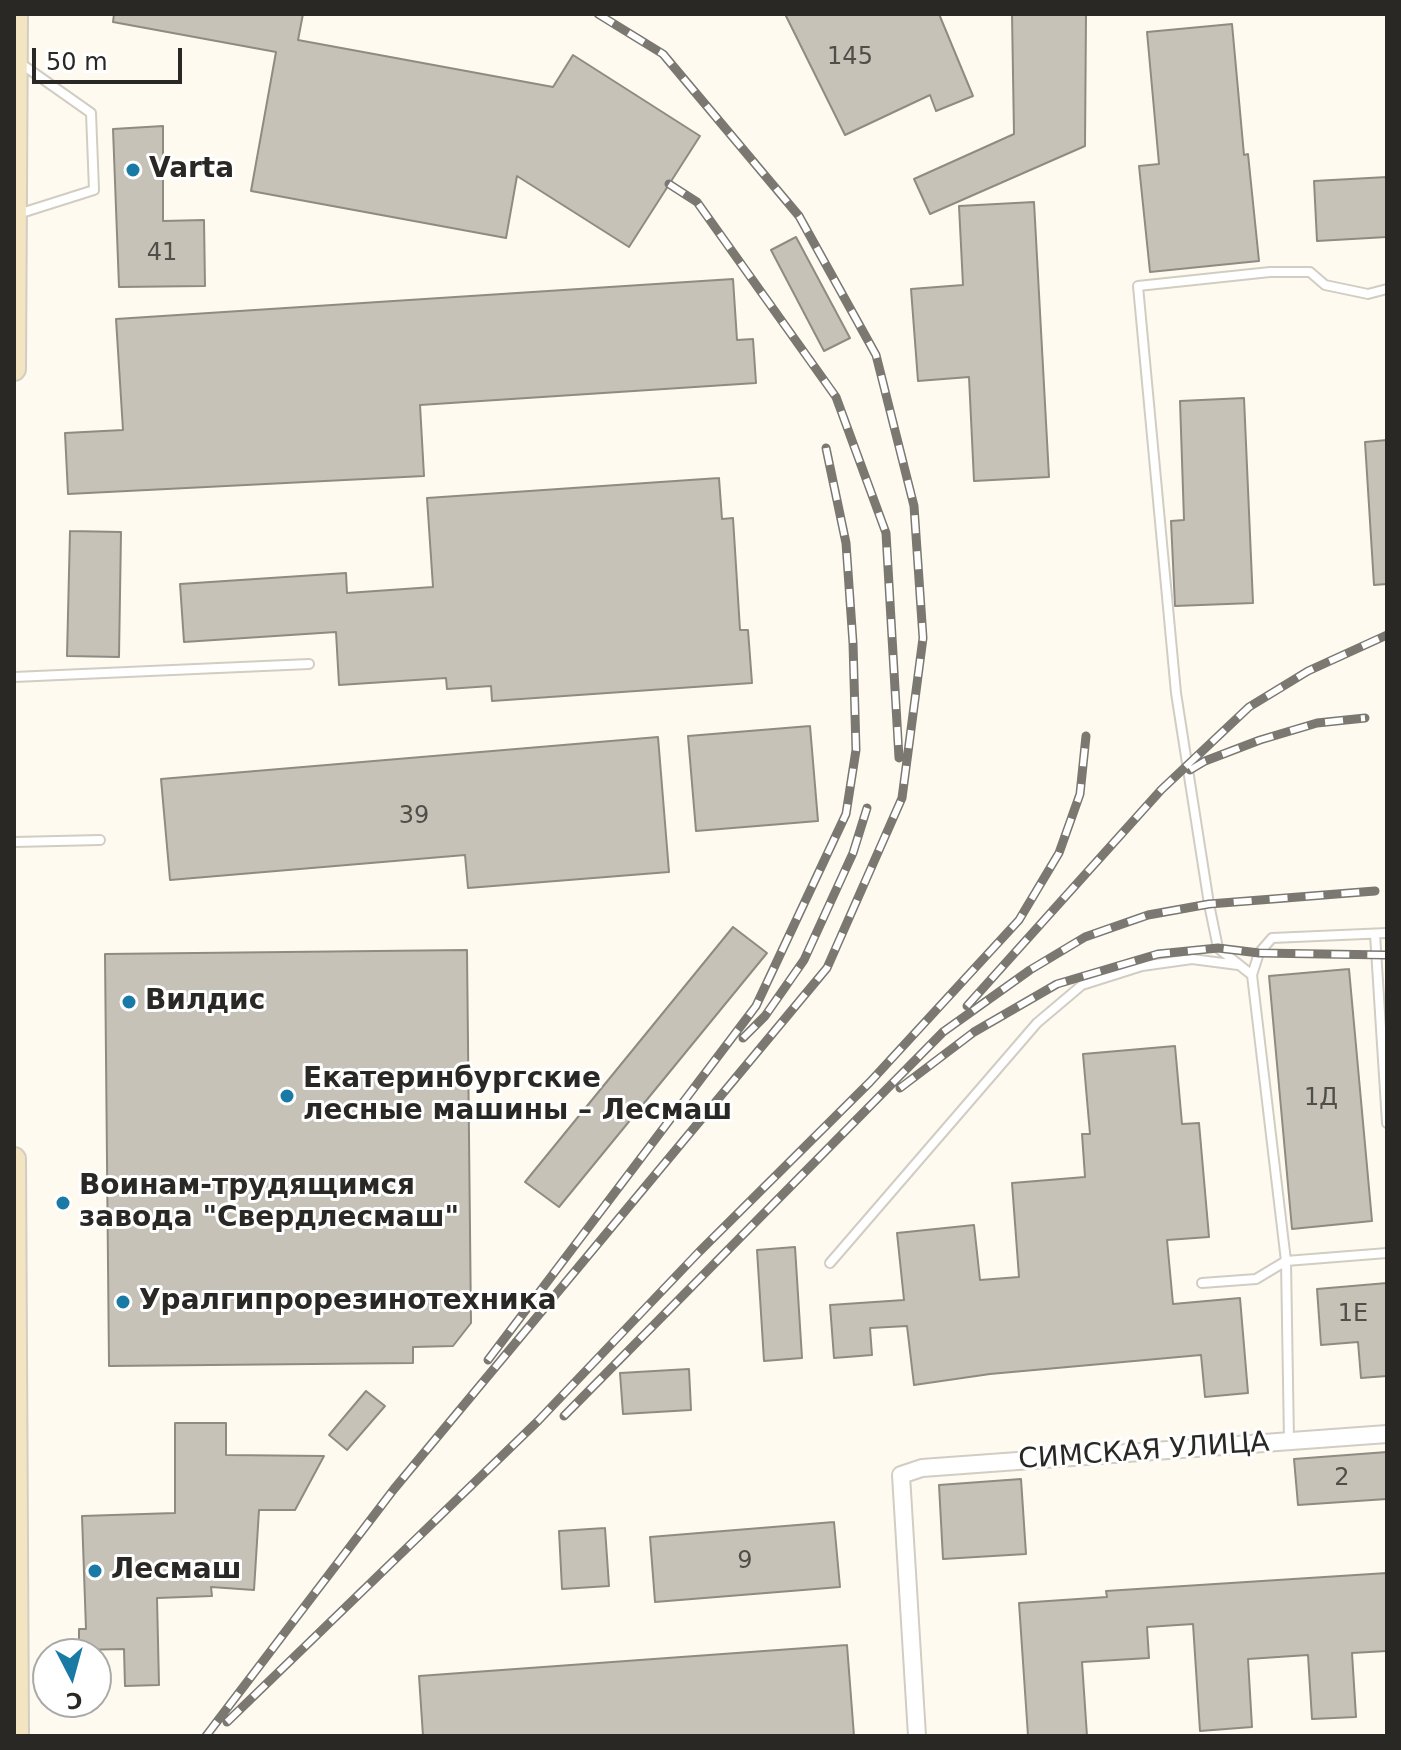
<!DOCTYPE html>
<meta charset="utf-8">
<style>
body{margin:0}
#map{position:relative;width:1401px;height:1750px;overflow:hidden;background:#fffaf0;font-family:"DejaVu Sans",sans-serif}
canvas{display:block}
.frame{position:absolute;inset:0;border:16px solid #292824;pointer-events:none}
.north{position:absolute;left:32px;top:1638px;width:80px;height:80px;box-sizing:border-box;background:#fff;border:2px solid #a9a9a7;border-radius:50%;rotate:174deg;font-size:22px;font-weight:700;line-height:32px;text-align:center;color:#292824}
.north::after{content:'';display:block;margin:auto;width:28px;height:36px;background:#197aa6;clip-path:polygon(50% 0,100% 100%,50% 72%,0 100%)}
.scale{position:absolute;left:32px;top:48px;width:150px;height:36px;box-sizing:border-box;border:4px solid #292824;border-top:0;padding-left:10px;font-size:24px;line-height:28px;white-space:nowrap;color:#292824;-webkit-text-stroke:6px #fff;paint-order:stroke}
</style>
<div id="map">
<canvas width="1401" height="1750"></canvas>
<div class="frame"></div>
<div class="north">С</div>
<div class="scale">50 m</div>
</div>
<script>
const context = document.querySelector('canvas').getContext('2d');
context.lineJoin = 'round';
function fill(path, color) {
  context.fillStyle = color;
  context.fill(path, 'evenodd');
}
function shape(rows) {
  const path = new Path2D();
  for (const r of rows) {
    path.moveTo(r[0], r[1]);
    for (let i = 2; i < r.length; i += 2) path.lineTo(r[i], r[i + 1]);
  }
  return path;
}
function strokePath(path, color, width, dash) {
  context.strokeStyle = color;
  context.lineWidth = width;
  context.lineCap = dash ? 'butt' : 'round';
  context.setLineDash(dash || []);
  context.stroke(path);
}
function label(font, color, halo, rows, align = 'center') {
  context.font = font + ' "DejaVu Sans",sans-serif';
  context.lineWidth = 6;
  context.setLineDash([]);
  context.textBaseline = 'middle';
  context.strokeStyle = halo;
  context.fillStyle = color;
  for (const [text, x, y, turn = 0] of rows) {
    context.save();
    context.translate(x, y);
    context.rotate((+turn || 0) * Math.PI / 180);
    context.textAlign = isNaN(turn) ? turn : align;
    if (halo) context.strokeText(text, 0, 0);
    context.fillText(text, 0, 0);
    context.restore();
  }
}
const building = shape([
 [114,14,303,14,298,40,553,87,573,55,700,136,629,247,517,176,506,238,251,191,276,52,113,22,114,14],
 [785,14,939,14,973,96,936,111,930,95,845,135,785,14],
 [1012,14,1086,14,1085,146,930,214,914,179,1014,134,1012,14],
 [1232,24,1244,155,1248,154,1259,261,1150,272,1139,166,1159,164,1147,32,1232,24],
 [163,126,163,221,204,220,205,286,119,287,113,129,163,126],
 [1387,177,1387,237,1317,241,1314,181,1387,177],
 [1034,202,1049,477,974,481,969,377,918,381,911,289,963,285,959,206,1034,202],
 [796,237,850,338,824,351,771,250,796,237],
 [733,279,737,340,753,339,756,383,420,405,424,476,68,494,65,433,123,430,116,319,733,279],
 [1244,398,1253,603,1175,606,1171,521,1184,520,1180,401,1244,398],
 [1387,440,1387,584,1374,585,1365,442,1387,440],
 [719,478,722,519,733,518,740,630,748,630,752,683,492,701,491,686,447,689,446,678,339,685,336,632,184,642,180,584,346,573,347,593,433,587,427,498,719,478],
 [70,531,121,532,119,657,67,656,70,531],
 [810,726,818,821,696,831,688,736,810,726],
 [658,737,669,872,468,888,465,855,170,880,161,779,658,737],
 [733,927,767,953,559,1207,525,1182,733,927],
 [467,950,471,1323,453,1346,413,1347,413,1363,109,1366,105,954,467,950],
 [1349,969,1372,1221,1292,1229,1269,976,1349,969],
 [1175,1046,1182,1124,1199,1123,1209,1237,1167,1240,1173,1304,1240,1298,1248,1393,1205,1397,1201,1355,990,1374,914,1385,907,1326,870,1328,872,1355,834,1358,830,1305,904,1300,897,1233,974,1225,980,1280,1019,1277,1012,1183,1085,1177,1082,1134,1090,1134,1083,1054,1175,1046],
 [795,1247,802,1358,764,1361,757,1250,795,1247],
 [1387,1283,1387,1376,1361,1378,1358,1342,1321,1345,1317,1289,1387,1283],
 [689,1369,691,1410,623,1414,620,1373,689,1369],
 [366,1391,385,1406,347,1450,329,1435,366,1391],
 [175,1423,226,1423,226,1455,324,1456,295,1510,259,1510,254,1590,211,1587,212,1596,157,1598,159,1685,125,1686,124,1649,79,1650,79,1629,86,1629,82,1516,175,1513,175,1423],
 [1387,1452,1387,1499,1298,1505,1294,1459,1387,1452],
 [1021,1479,1026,1554,943,1559,939,1485,1021,1479],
 [834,1522,840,1587,655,1602,650,1537,834,1522],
 [605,1528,609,1586,562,1589,559,1531,605,1528],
 [1387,1573,1387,1651,1352,1653,1356,1717,1312,1719,1308,1655,1248,1659,1252,1727,1200,1731,1193,1624,1147,1627,1149,1658,1082,1662,1087,1736,1028,1736,1019,1603,1107,1597,1106,1591,1387,1573],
 [847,1645,854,1736,423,1736,419,1676,847,1645]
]);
fill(building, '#c6c2b8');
strokePath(building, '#908b82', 2);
const lane = shape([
 [15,215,94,190,91,113,20,63],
 [14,677,309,664],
 [14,842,100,840],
 [1375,934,1387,1123],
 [1252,975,1259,953,1272,938,1387,933],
 [830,1263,1037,1023,1082,985,1142,966,1192,959,1238,965],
 [1202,1283,1256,1279,1286,1261,1387,1253],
 [1289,1441,1286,1261,1252,975,1218,948,1209,904,1176,693,1138,286,1270,272,1310,272,1325,285,1368,294,1387,289]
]);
const street = shape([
 [917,1736,901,1475,922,1468,1387,1434]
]);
const secondary = shape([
 [14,369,16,14],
 [14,1159,17,1736]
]);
strokePath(lane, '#d2cdc3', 12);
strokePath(street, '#d2cdc3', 20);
strokePath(secondary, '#d2cdc3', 26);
strokePath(lane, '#fff', 8);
strokePath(street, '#fff', 16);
strokePath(secondary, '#f4e5c2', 22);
const rail = shape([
 [669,184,697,202,836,397,886,533,899,758],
 [1190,770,1205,761,1260,740,1317,723,1365,718],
 [967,1006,1161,790,1249,707,1308,671,1387,635],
 [743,1038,765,1016,804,960,853,853,867,808],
 [900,1088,974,1032,1057,984,1158,954,1218,948,1259,953,1387,955],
 [488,1360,756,1006,846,814,856,750,853,643,846,543,826,448],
 [564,1416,943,1032,1030,970,1085,937,1148,915,1209,904,1375,891],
 [227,1722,538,1421,699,1252,870,1082,1019,920,1059,853,1080,794,1086,736],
 [206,1736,394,1489,827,968,902,798,923,638,914,506,876,355,799,216,663,54,598,14]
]);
strokePath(rail, '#7a7871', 9);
strokePath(rail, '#fff', 6, [18]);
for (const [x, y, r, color] of [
 [133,170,8,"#197aa6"],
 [129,1002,8,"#197aa6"],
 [287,1096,8,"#197aa6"],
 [63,1203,8,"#197aa6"],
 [123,1302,8,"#197aa6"],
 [95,1571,8,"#197aa6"]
]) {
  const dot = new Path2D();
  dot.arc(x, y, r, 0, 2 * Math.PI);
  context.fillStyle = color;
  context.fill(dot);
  strokePath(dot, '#fff', 3);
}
label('24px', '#504e49', null, [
 ["145",850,58],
 ["41",162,254],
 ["39",414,817],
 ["1Д",1321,1099],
 ["1Е",1353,1315],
 ["2",1342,1479],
 ["9",745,1562]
]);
label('bold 28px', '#292824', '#fff', [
 ["Varta",149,170],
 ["Вилдис",145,1002],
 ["Екатеринбургские",303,1080],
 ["лесные машины – Лесмаш",303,1112],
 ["Воинам-трудящимся",79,1187],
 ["завода \"Свердлесмаш\"",79,1219],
 ["Уралгипрорезинотехника",139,1302],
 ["Лесмаш",111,1571]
], 'left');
label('28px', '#292824', '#fff', [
 ["СИМСКАЯ УЛИЦА",1144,1452,-4]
]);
</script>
